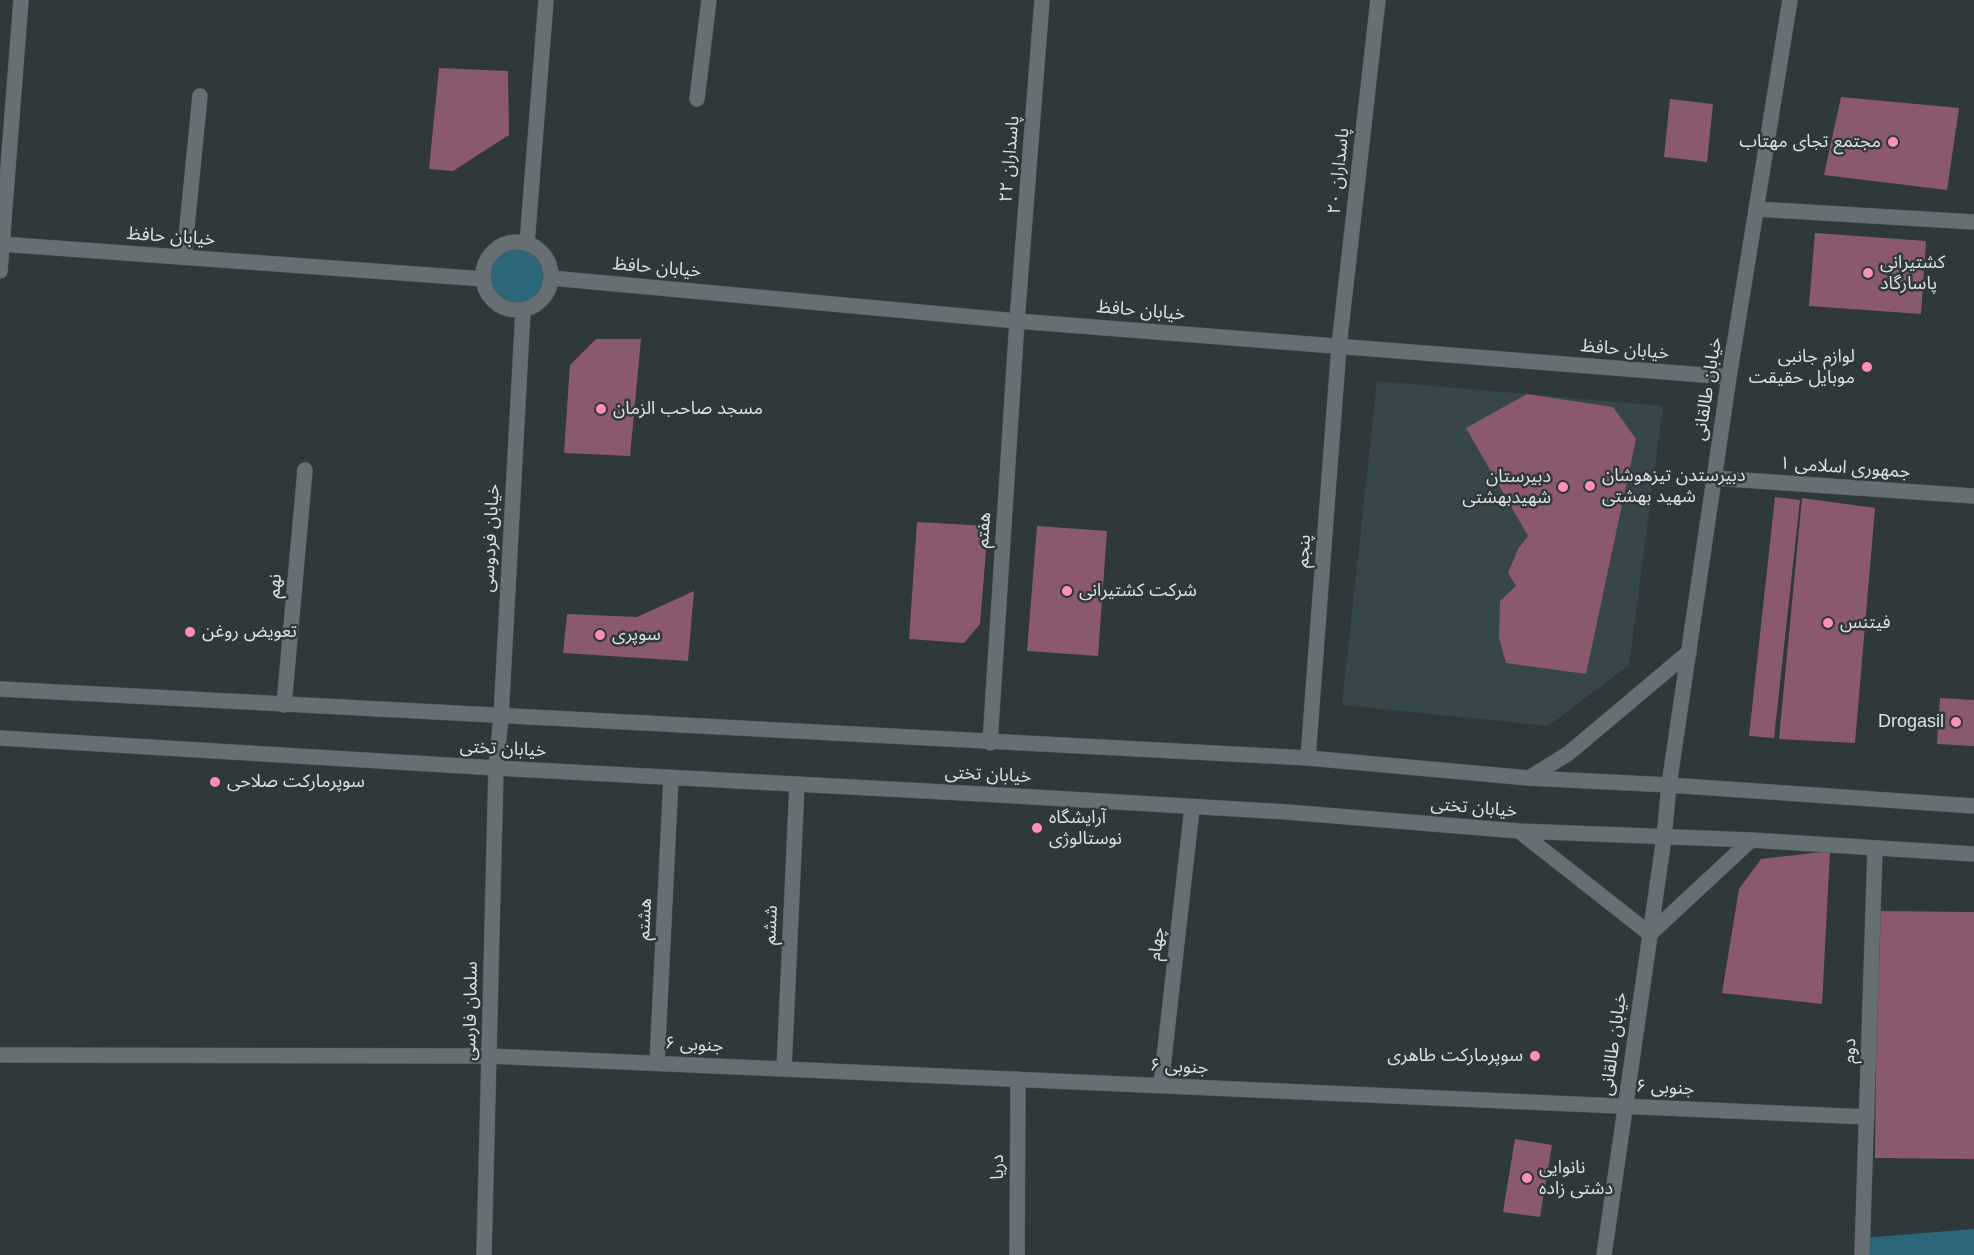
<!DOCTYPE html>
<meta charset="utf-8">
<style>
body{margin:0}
canvas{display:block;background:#2f383b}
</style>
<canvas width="1974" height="1255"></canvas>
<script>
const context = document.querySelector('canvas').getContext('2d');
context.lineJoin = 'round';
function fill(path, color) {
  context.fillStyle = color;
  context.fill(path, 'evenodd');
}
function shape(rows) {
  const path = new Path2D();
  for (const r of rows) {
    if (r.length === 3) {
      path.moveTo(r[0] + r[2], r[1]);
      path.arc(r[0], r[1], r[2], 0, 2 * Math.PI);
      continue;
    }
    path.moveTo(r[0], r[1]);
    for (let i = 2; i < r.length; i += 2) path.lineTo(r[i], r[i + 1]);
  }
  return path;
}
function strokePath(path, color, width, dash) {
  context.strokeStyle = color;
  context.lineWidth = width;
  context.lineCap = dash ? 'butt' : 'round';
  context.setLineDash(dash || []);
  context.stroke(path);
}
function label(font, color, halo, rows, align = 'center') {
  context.font = font + ' Arial,"Noto Sans Arabic",sans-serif';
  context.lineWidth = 5;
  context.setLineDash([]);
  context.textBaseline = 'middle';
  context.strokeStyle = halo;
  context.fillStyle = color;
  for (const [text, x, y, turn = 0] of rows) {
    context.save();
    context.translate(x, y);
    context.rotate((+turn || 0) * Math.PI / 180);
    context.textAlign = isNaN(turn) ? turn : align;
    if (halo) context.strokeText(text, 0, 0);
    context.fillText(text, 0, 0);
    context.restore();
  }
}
fill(shape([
 [1377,381,1663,406,1629,665,1548,726,1342,705]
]), '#37464b');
fill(shape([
 [517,276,33],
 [1974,1229,1974,1255,1863,1255,1863,1238]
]), '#2c6779');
fill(shape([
 [439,68,508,71,509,135,453,171,429,169],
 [1841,97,1959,108,1947,190,1824,175],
 [1670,99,1713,104,1707,162,1664,157],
 [1815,233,1926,241,1921,314,1809,306],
 [596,339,641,339,630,456,564,453,570,365],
 [1527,394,1613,407,1636,439,1586,674,1506,663,1499,638,1500,601,1516,586,1508,573,1518,549,1528,536,1466,428],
 [1775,497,1800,500,1774,738,1749,736],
 [1802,498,1875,508,1855,743,1779,739],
 [917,522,988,526,980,624,964,643,909,639],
 [1037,526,1107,531,1098,656,1027,651],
 [694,591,688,661,563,653,567,614,637,617],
 [1940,698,1974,700,1974,746,1937,744],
 [1830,851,1822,1004,1722,993,1739,889,1761,859],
 [1877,911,1974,912,1974,1159,1875,1158],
 [1515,1139,1552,1145,1540,1217,1503,1212]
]), '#8b596e');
const minor = shape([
 [697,99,709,0],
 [1756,209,1974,222],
 [184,257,200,96],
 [0,271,21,0],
 [1714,478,1974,496],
 [284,705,305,470],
 [990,743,1017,321,1042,0],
 [1308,758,1339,346,1378,0],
 [0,1055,489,1056,1867,1117],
 [657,1063,671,778],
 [784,1069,797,784],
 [1161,1085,1192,808],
 [1017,1255,1018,1079],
 [1862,1255,1875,849]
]);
const tertiary = shape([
 [517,276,34],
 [0,244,484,279],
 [527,244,546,0],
 [551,278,1017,321,1729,377],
 [1669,785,1729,377,1790,0],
 [484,1255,496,768,501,717,523,310],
 [1604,1255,1664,838]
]);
const secondary = shape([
 [0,689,1308,758,1529,778,1669,785,1974,806],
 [0,738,496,768,982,794,1287,812,1519,831,1751,840,1974,854],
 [1529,778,1569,753,1689,652],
 [1519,831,1650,934,1751,840],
 [1664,838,1669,785]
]);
strokePath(minor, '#4e5658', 16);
strokePath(tertiary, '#4e5658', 16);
strokePath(secondary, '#4e5658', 16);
strokePath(minor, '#666f73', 15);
strokePath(tertiary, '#666f73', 15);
strokePath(secondary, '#666f73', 15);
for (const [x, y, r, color] of [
 [1893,142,6,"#fd8ebf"],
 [1868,273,6,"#fd8ebf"],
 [1867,367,6,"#fd8ebf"],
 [601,409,6,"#fd8ebf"],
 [1590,486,6,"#fd8ebf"],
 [1563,487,6,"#fd8ebf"],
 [1067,591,6,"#fd8ebf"],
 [1828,623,6,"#fd8ebf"],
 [190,632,6,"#fd8ebf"],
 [600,635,6,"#fd8ebf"],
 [1956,722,6,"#fd8ebf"],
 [215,782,6,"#fd8ebf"],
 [1037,828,6,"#fd8ebf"],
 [1535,1056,6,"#fd8ebf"],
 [1527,1178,6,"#fd8ebf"]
]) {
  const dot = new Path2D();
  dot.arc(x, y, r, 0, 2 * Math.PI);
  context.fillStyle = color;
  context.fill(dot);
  strokePath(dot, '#2f383b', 2);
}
label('18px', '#dce2e4', '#2f383b', [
 ["مجتمع تجای مهتاب",1881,142,"right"],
 ["کشتیرانی",1880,263],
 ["پاسارگاد",1880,284],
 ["لوازم جانبی",1855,357,"right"],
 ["موبایل حقیقت",1855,378,"right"],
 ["مسجد صاحب الزمان",613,409],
 ["دبیرستدن تیزهوشان",1602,476],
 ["شهید بهشتی",1602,497],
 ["دبیرستان",1551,477,"right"],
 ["شهیدبهشتی",1551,498,"right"],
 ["شرکت کشتیرانی",1079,591],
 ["فیتنس",1840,623],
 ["تعویض روغن",202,632],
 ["سوپری",612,635],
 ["Drogasil",1944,722,"right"],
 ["سوپرمارکت صلاحی",227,782],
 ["آرایشگاه",1049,818],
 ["نوستالوژی",1049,839],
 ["سوپرمارکت طاهری",1523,1056,"right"],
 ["نانوایی",1539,1168],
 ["دشتی زاده",1539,1189]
], 'left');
label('18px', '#dce2e4', '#2f383b', [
 ["پاسداران ۲۲",1010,159,-85],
 ["پاسداران ۲۰",1339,171,-84],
 ["خیابان حافظ",171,237,4],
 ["خیابان حافظ",657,268,5],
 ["خیابان حافظ",1141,311,5],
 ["خیابان حافظ",1625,350,5],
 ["خیابان طالقانی",1708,389,-81],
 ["جمهوری اسلامی ۱",1845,468,4],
 ["هفتم",984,530,-86],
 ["خیابان فردوسی",491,538,-87],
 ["پنجم",1304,551,-86],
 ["نهم",275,586,-85],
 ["خیابان تختی",503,749,3],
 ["خیابان تختی",988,775,3],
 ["خیابان تختی",1474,808,5],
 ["هشتم",645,919,-87],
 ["ششم",771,925,-87],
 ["چهام",1157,944,-83],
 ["سلمان فارسی",471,1011,-89],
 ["خیابان طالقانی",1614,1044,-82],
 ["۶ جنوبی",694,1045,3],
 ["دوم",1850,1051,-88],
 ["۶ جنوبی",1179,1067,3],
 ["۶ جنوبی",1665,1088,3],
 ["دریا",998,1167,-90]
]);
</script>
